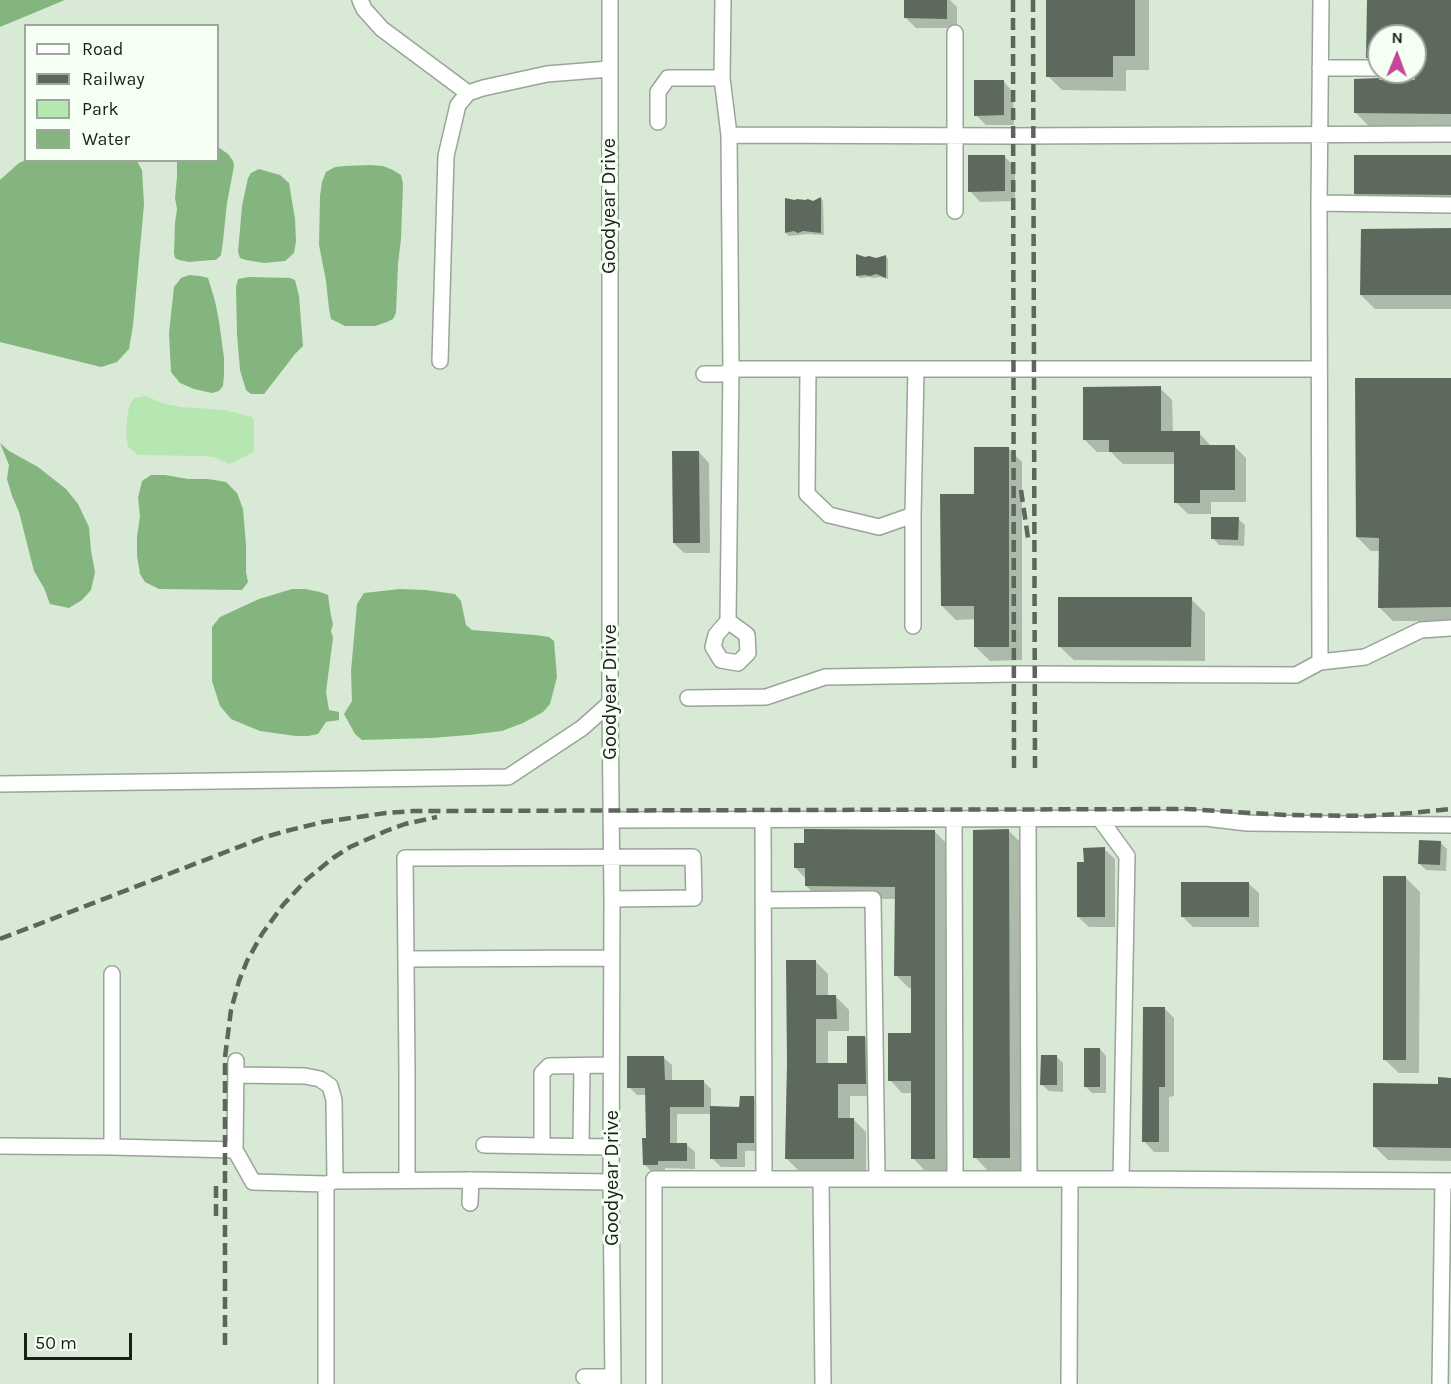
<!DOCTYPE html>
<style>
body{margin:0}
#map{position:relative;width:1451px;height:1384px;overflow:hidden;background:#e6f2e4;font-family:Karla,sans-serif}
canvas{display:block}
.legend{position:absolute;left:24px;top:24px;width:195px;height:138px;box-sizing:border-box;background:#f5fff3;border:2px solid #9ea69d;margin:0;padding:8px 10px;list-style:none;font-size:18px;color:#1b201b}
.legend li{display:flex;align-items:center;gap:12px;height:30px}
.legend b{width:30px;border:2px solid #9ea69d}
.north{position:absolute;left:1367px;top:24px;width:60px;height:60px;box-sizing:border-box;background:#f5fff3;border:2px solid #9ea69d;border-radius:50%;rotate:1deg;font-size:16px;font-weight:700;line-height:24px;text-align:center;color:#1b201b}
.north::after{content:'';display:block;margin:auto;width:21px;height:27px;background:#c54898;clip-path:polygon(50% 0,100% 100%,50% 72%,0 100%)}
.scale{position:absolute;left:24px;top:1333px;width:108px;height:27px;box-sizing:border-box;border:3px solid #1b201b;border-top:0;padding-left:8px;font-size:18px;line-height:21px;white-space:nowrap;color:#1b201b;-webkit-text-stroke:4px #f5fff3;paint-order:stroke}
</style>
<div id="map">
<canvas width="1451" height="1384"></canvas>
<ul class="legend">
<li><b style="height:8px;background:#fff"></b>Road</li>
<li><b style="height:8px;background:#5e655d"></b>Railway</li>
<li><b style="height:16px;background:#b7e7b1"></b>Park</li>
<li><b style="height:16px;background:#84b57e"></b>Water</li>
</ul>
<div class="north">N</div>
<div class="scale">50 m</div>
</div>
<script>
const context = document.querySelector('canvas').getContext('2d');
context.lineJoin = 'round';
function fill(path, color) {
  context.fillStyle = color;
  context.fill(path, 'evenodd');
}
function shape(rows) {
  const path = new Path2D();
  for (const r of rows) {
    path.moveTo(r[0], r[1]);
    for (let i = 2; i < r.length; i += 2) path.lineTo(r[i], r[i + 1]);
  }
  return path;
}
function strokePath(path, color, width, dash) {
  context.strokeStyle = color;
  context.lineWidth = width;
  context.lineCap = dash ? 'butt' : 'round';
  context.setLineDash(dash || []);
  context.stroke(path);
}
function label(font, color, halo, rows, align = 'center') {
  context.font = font + ' Karla,sans-serif';
  context.lineWidth = 6;
  context.setLineDash([]);
  context.textBaseline = 'middle';
  context.strokeStyle = halo;
  context.fillStyle = color;
  for (const [text, x, y, turn = 0] of rows) {
    context.save();
    context.translate(x, y);
    context.rotate((+turn || 0) * Math.PI / 180);
    context.textAlign = isNaN(turn) ? turn : align;
    if (halo) context.strokeText(text, 0, 0);
    context.fillText(text, 0, 0);
    context.restore();
  }
}
fill(shape([
 [65,0,1451,0,1451,1384,0,1384,0,27],
 [26,26,218,26,218,160,26,160],
 [1379,36,1415,36,1415,72,1379,72]
]), '#d8e9d5');
fill(shape([
 [145,396,165,404,181,407,225,410,252,417,254,421,254,452,229,464,214,457,202,456,138,455,128,447,126,433,127,417,130,403,135,398]
]), '#b7e7b1');
fill(shape([
 [0,0,65,0,0,27],
 [218,147,228,154,233,161,234,166,227,203,223,241,221,255,216,260,212,260,189,262,179,260,175,258,174,253,175,223,177,209,175,198,177,177,177,161,218,160],
 [26,160,137,161,142,170,144,204,133,325,129,349,117,362,101,367,0,342,0,180,19,163],
 [371,165,383,166,393,170,401,175,403,184,401,239,398,264,396,313,393,319,387,322,375,326,345,326,331,319,329,309,326,281,319,245,320,196,322,182,326,172,335,167,345,166],
 [259,169,280,175,289,183,295,219,296,241,294,253,285,261,264,263,246,260,240,258,238,252,242,206,248,178,251,173],
 [189,275,200,276,208,278,215,301,219,321,224,358,224,375,223,386,219,391,212,393,194,389,180,383,171,372,169,333,174,287,181,278],
 [249,277,290,278,295,280,299,296,303,346,295,354,264,394,251,394,246,390,240,370,237,334,236,287,238,279],
 [0,443,9,451,38,467,66,489,78,504,89,527,91,551,95,572,91,590,82,600,69,608,50,604,44,588,34,571,19,512,12,496,7,479,9,465],
 [151,475,165,475,188,479,208,479,226,482,237,493,243,509,246,545,246,572,248,582,242,590,159,589,145,582,140,574,137,556,137,537,140,516,138,498,142,481],
 [292,589,305,589,320,592,328,595,331,616,333,624,331,631,333,638,326,692,329,710,339,712,339,720,326,722,318,734,308,736,296,736,260,731,231,719,220,706,212,681,212,627,220,617,259,599],
 [400,589,426,590,455,594,461,601,466,625,472,630,535,635,549,637,554,641,557,677,550,704,543,712,523,723,502,731,469,735,431,738,362,740,355,734,344,714,352,701,351,671,357,604,364,593]
]), '#84b57e');
fill(shape([
 [906,0,950,0,957,7,957,28,916,28,906,18],
 [1048,0,1149,0,1149,70,1126,70,1126,91,1062,90,1048,76],
 [1399,0,1451,0,1451,127,1369,126,1355,112,1367,79,1384,78,1391,72,1386,72,1415,72,1415,36,1379,36,1379,69,1367,58,1368,1],
 [1003,81,1013,92,1014,125,986,125,976,115],
 [1004,156,1015,167,1015,201,980,202,970,191],
 [1451,156,1451,208,1369,207,1355,193],
 [821,198,823,201,824,235,807,234,789,236,786,233,814,202],
 [1451,229,1451,309,1375,309,1361,295],
 [886,256,888,259,888,279,880,277,874,278,869,277,860,278,857,276,876,260],
 [1451,380,1451,621,1393,621,1379,607,1380,551,1371,551,1357,537],
 [1160,388,1172,400,1173,433,1199,433,1211,446,1234,446,1246,458,1246,502,1211,502,1211,514,1188,514,1176,502,1176,464,1123,464,1111,452,1097,452,1085,440],
 [1008,448,1022,462,1022,660,990,661,976,647,976,619,956,620,942,606,975,495],
 [699,452,709,463,710,553,684,553,674,543],
 [1238,519,1245,525,1244,546,1219,545,1213,538],
 [1191,599,1205,613,1205,661,1074,660,1059,646],
 [1009,831,1023,845,1024,1171,989,1172,975,1157],
 [935,832,947,844,947,1171,925,1171,913,1158,912,1093,902,1093,890,1080,912,1035,912,988,909,988,896,975,896,899,819,898,806,886,806,879,795,867],
 [1440,842,1447,849,1446,871,1426,870,1420,864],
 [1104,849,1115,859,1115,927,1089,927,1078,917,1085,863],
 [1406,878,1420,892,1419,1073,1399,1073,1384,1059],
 [1248,883,1259,893,1259,927,1193,927,1182,916],
 [815,961,828,974,828,997,836,997,849,1010,849,1031,828,1031,828,1065,848,1065,865,1037,877,1050,878,1096,850,1096,850,1119,853,1119,866,1132,866,1171,799,1171,786,1158],
 [1164,1008,1174,1018,1174,1096,1169,1097,1169,1152,1154,1152,1144,1141],
 [1100,1049,1106,1056,1106,1093,1092,1093,1085,1086],
 [1056,1056,1063,1063,1063,1092,1049,1091,1042,1085],
 [664,1058,672,1065,672,1081,703,1081,711,1089,711,1108,741,1108,753,1097,762,1106,762,1151,745,1151,745,1167,721,1167,712,1158,712,1114,677,1114,677,1145,687,1145,695,1152,695,1169,665,1168,665,1172,652,1172,644,1164,647,1140,647,1095,637,1095,629,1087],
 [1451,1079,1451,1161,1388,1160,1374,1146,1440,1085]
]), '#0003');
fill(shape([
 [904,0,947,0,947,19,904,18],
 [1046,0,1135,0,1135,56,1113,56,1113,77,1046,77],
 [1367,0,1451,0,1451,114,1354,113,1354,79,1379,78,1379,80,1415,80,1415,36,1379,36,1379,58,1366,58],
 [974,80,1004,80,1004,115,974,116],
 [968,155,1005,155,1005,191,968,192],
 [1354,155,1451,155,1451,195,1354,194],
 [821,197,821,233,803,231,798,233,794,231,785,233,785,198,795,200,797,199,805,200,808,199,813,201],
 [1451,228,1451,295,1360,295,1361,229],
 [856,254,865,257,869,256,876,258,886,255,886,278,876,274,870,276,865,275,856,276],
 [1355,378,1451,378,1451,607,1378,608,1379,538,1356,537],
 [1161,386,1161,431,1200,431,1200,445,1235,445,1235,490,1200,490,1200,503,1174,503,1174,452,1109,452,1109,440,1083,440,1083,387],
 [974,447,1009,447,1009,647,974,647,974,606,941,606,940,494,974,494],
 [672,451,699,451,700,543,673,543],
 [1211,517,1239,517,1238,540,1211,539],
 [1058,597,1192,597,1191,647,1058,647],
 [804,829,935,830,935,1159,911,1159,911,1081,888,1081,888,1033,911,1033,911,976,894,976,895,887,805,886,805,868,794,868,794,843,804,843],
 [1009,829,1010,1158,973,1158,973,830],
 [1419,840,1441,841,1440,865,1418,864],
 [1105,847,1105,917,1077,917,1077,862,1084,862,1083,848],
 [1383,876,1406,876,1406,1060,1383,1060],
 [1181,882,1249,882,1249,917,1181,917],
 [786,960,816,960,816,995,836,995,837,1019,816,1019,816,1063,847,1063,847,1036,865,1036,866,1084,838,1084,838,1118,854,1118,854,1159,785,1159,787,1063],
 [1143,1007,1165,1007,1165,1087,1159,1087,1159,1142,1142,1142],
 [1084,1048,1100,1048,1100,1087,1084,1087],
 [1041,1055,1057,1055,1057,1085,1040,1085],
 [627,1056,664,1056,665,1080,704,1080,704,1107,670,1107,670,1143,687,1143,687,1161,658,1161,658,1165,643,1165,642,1138,646,1138,645,1088,627,1088],
 [1438,1077,1451,1078,1451,1148,1373,1147,1373,1083,1438,1084],
 [740,1096,754,1096,754,1143,737,1143,737,1159,710,1159,710,1106,739,1107]
]), '#5e695d');
const minor = shape([
 [360,0,364,9,382,29,468,93],
 [610,0,610,703,612,899,611,1182,613,1384],
 [723,0,722,78,729,135,731,369,728,621],
 [955,33,955,211],
 [1320,68,1379,68],
 [658,122,658,92,668,78,722,78],
 [729,135,1013,136,1451,134],
 [1319,203,1451,205],
 [440,361,446,156,458,105,468,93,483,88,547,74,609,69],
 [808,369,807,494,829,515,879,527,913,515,916,369],
 [704,374,724,374,731,369,1319,369],
 [913,515,913,626],
 [728,621,747,635,748,653,738,663,721,660,713,647,716,635,728,621],
 [1320,662,1319,203,1321,0],
 [688,698,766,697,825,677,1015,674,1296,675,1320,662,1365,657,1421,630,1451,628],
 [0,784,508,777,582,728,610,703],
 [1028,818,1029,1179],
 [954,819,955,1179],
 [1100,819,1127,856,1121,1179],
 [611,820,1205,818,1247,823,1451,825],
 [763,820,764,1179],
 [763,900,873,899,877,1179],
 [406,959,612,958],
 [236,1061,235,1150,253,1182,326,1184,335,1181,471,1180,611,1182],
 [236,1075,305,1076,320,1079,330,1086,334,1100,335,1181],
 [484,1145,542,1146,542,1073,549,1066,611,1065],
 [0,1146,112,1147,112,974],
 [542,1146,611,1147],
 [581,1146,582,1066],
 [112,1147,235,1150],
 [821,1179,823,1384],
 [407,1180,407,1072,405,858,693,857,694,898,612,899],
 [326,1184,326,1384],
 [470,1203,471,1180],
 [584,1377,613,1377],
 [654,1384,654,1179,1121,1179,1451,1181],
 [1069,1384,1070,1179],
 [1440,1384,1443,1181]
]);
strokePath(minor, '#99a598', 18);
strokePath(minor, '#fff', 15);
strokePath(shape([
 [1013,0,1014,772],
 [1033,0,1035,772],
 [1021,490,1028,538],
 [0,939,262,838,286,831,323,822,386,813,413,811,1187,809,1285,815,1370,816,1411,813,1451,809],
 [216,1216,216,1181],
 [225,1345,225,1057,231,1010,239,981,247,961,262,934,283,905,307,879,333,858,350,847,386,831,405,824,437,817]
]), '#5e655d', 4.5, [12, 6]);
label('20px', '#1b201b', '#f5fff3', [
 ["Goodyear Drive",609,206,-90],
 ["Goodyear Drive",610,692,-90],
 ["Goodyear Drive",612,1178,-90]
]);
</script>
